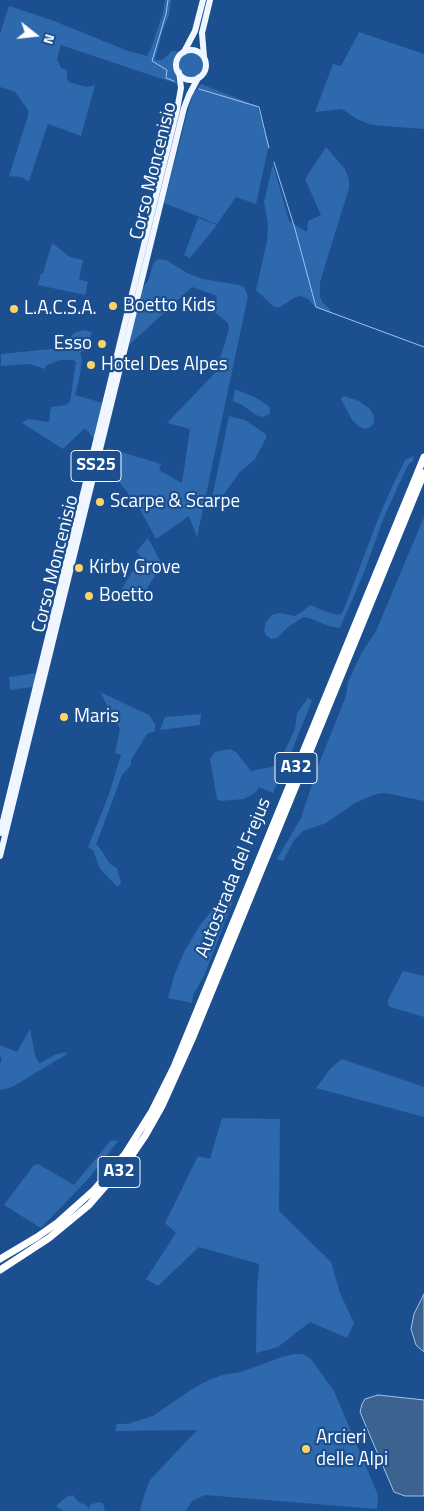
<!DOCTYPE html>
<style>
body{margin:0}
#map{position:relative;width:424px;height:1511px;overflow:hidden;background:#1b4f8f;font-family:"Titillium Web",sans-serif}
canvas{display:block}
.north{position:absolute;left:10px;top:10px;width:50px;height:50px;-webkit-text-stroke:4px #1b4f8f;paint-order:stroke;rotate:106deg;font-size:14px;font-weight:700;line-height:20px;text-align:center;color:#fff}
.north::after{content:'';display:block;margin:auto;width:18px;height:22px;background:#fff;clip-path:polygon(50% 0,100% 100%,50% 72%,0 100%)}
</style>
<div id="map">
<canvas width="424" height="1511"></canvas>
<div class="north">N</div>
</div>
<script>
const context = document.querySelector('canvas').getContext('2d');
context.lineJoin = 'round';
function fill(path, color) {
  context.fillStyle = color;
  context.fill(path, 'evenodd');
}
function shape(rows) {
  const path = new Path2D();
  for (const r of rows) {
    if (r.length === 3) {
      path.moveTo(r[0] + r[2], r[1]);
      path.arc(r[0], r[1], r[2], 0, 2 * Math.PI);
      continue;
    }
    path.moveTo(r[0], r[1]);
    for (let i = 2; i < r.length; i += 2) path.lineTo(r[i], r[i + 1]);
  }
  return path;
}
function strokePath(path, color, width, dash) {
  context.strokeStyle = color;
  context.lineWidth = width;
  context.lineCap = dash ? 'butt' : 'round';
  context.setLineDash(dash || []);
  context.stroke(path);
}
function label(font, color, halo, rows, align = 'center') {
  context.font = font + ' "Titillium Web",sans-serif';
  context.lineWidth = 4.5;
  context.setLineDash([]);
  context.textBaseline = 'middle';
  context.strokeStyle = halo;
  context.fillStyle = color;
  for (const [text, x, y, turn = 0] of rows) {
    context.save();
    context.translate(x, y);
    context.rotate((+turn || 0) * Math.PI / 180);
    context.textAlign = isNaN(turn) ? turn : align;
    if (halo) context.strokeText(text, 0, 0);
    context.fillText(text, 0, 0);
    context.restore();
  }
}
fill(shape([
 [165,0,171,0,169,15,162,33,155,60,162,60,172,51,180,52,173,63,177,84,61,45,57,59,61,68,67,70,67,79,69,82,86,87,95,85,81,136,48,124,29,181,20,177,9,176,28,116,28,110,15,92,0,87,0,34,9,6,54,21,128,51,147,56,151,48,163,13],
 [359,32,424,54,424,129,372,125,357,119,342,109,315,112,333,64,341,66],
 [191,65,12],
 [201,84,257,106,269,145,256,204,236,197,217,224,164,203,188,110,193,94],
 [326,147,345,169,349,180,349,188,320,282,320,297,323,303,331,310,330,313,316,308,308,299,301,296,294,298,280,307,274,307,256,290,267,241,268,225,264,202,273,164,289,221,307,232,308,221,321,215,305,179],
 [198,218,217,225,190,258,184,255],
 [52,243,70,257,83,260,79,279,88,282,85,295,38,285,41,273,43,273],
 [158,259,166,260,189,274,203,279,239,285,244,287,248,296,197,537,189,516,156,539,137,504,108,469,104,458,104,451,108,448,161,464,159,470,182,483,190,429,167,423,216,372,229,329,228,323,213,311,217,296,192,287,128,346,142,289,149,279,153,264],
 [83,330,92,332,86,350,80,352,82,360,80,375,75,395,103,403,94,439,85,428,63,449,22,423,28,419,49,422,51,407,66,405,70,401,76,362,73,360,61,360,47,365,45,369,29,364,1,366,1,354,61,348,65,345,74,333],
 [235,389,254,397,266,404,270,408,270,414,262,417,256,415,242,405,233,401],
 [343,396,359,401,370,409,374,416,374,422,371,427,365,429,360,427,352,420,341,399],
 [229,416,245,420,266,434,266,438,255,459,239,473,224,494,219,498,212,498],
 [414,456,413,461,408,465,384,517,365,570,340,628,329,626,306,617,302,618,288,627,277,638,271,639,266,635,264,630,266,622,272,615,279,613,295,616,302,612,310,605,327,612,337,615,341,614,344,609,380,514,392,487,405,460],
 [424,517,424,801,391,794,381,793,371,796,355,803,326,823,303,831,294,840,283,861,277,859,301,818,318,766,346,696,348,682,362,652,376,631],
 [148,538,162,564,140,600,122,589,141,556,136,552],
 [37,673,33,687,10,690,9,677],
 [100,692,149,715,155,724,155,731,147,734,131,760,131,765,122,775,96,845,99,847,110,864,117,868,121,883,118,887,100,869,93,850,88,847,108,797,121,755,115,753,120,729],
 [308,698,312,700,307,713,286,765,273,793,259,787,255,793,244,799,220,801,217,799,210,759,215,752,230,749,236,752,251,771,272,767,279,763,295,729,297,713],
 [201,714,200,725,160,730,165,717],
 [223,897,233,901,204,976,193,995,192,1003,168,998,174,976,184,952,200,925],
 [403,971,424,976,424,1017,390,1007,388,1005,388,1000],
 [30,1029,35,1055,39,1063,41,1063,54,1055,66,1052,67,1054,12,1087,0,1090,0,1065,2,1058,0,1056,0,1045,17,1052],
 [342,1059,424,1087,424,1117,316,1088,331,1068],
 [222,1118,280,1119,279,1211,331,1262,340,1293,354,1323,347,1338,310,1322,278,1347,256,1353,257,1290,259,1264,199,1247,158,1286,146,1279,176,1233,165,1223,198,1156,210,1159],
 [111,1140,118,1141,90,1177,41,1228,4,1205,34,1165,38,1164,74,1185],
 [294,1354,303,1354,311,1359,334,1391,378,1495,377,1509,205,1495,192,1501,186,1511,140,1511,144,1496,150,1480,197,1430,115,1431,117,1424,127,1424,153,1416,192,1389,207,1381,222,1375,241,1372,282,1357],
 [73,1495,78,1502,86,1505,89,1509,90,1505,98,1502,103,1503,105,1511,63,1511,56,1506,66,1497]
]), '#2e69ad');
const water = shape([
 [424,1294,424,1352,416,1345,411,1329,414,1314,424,1294],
 [378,1395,424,1400,424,1496,405,1496,394,1492,360,1412,362,1404,365,1399,378,1395]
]);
fill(water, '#3c6290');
strokePath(water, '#9cc4f0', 1);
strokePath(shape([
 [168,0,166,14,152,61,167,70,166,78,174,81],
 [199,89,259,107,269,148],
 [274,162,295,229,316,307,424,347]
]), '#9cc4f0', 1);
strokePath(shape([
 [191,65,15],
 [184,52,195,31,203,0],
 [204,57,202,33,210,0],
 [0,833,177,110,181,88,179,72],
 [0,856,184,108,189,95,198,78]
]), '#f0f6ff', 6);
strokePath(shape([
 [0,1259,37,1237,57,1223,94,1190,125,1154,152,1111,174,1067,424,457],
 [0,1270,49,1238,89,1205,130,1158,145,1136,162,1106,193,1037,424,473]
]), '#fff', 7);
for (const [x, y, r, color] of [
 [113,306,5,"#ffd166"],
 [14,309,5,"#ffd166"],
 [102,344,5,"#ffd166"],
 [91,365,5,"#ffd166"],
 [100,502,5,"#ffd166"],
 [79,568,5,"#ffd166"],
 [89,596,5,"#ffd166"],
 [64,717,5,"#ffd166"],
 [306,1449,5,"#ffd166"]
]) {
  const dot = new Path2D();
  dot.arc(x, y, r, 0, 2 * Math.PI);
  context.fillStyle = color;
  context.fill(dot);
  strokePath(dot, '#1b4f8f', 2);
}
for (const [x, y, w] of [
 [96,466,50],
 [296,768,42],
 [119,1172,42]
]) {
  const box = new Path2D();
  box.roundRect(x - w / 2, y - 15.5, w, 31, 4);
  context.fillStyle = '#1b4f8f';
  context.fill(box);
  strokePath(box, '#fff', 1);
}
label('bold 18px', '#fff', null, [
 ["SS25",96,466],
 ["A32",296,768],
 ["A32",119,1172]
]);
label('19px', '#fff', '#1b4f8f', [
 ["Corso Moncenisio",154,171,-76],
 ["Corso Moncenisio",56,564,-76],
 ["Autostrada del Frejus",234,878,-68]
]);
label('19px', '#fff', '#1b4f8f', [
 ["Boetto Kids",123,306],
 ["L.A.C.S.A.",24,309],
 ["Esso",92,344,"right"],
 ["Hotel Des Alpes",101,365],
 ["Scarpe & Scarpe",110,502],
 ["Kirby Grove",89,568],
 ["Boetto",99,596],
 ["Maris",74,717],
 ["Arcieri",316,1438],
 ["delle Alpi",316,1460]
], 'left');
</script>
